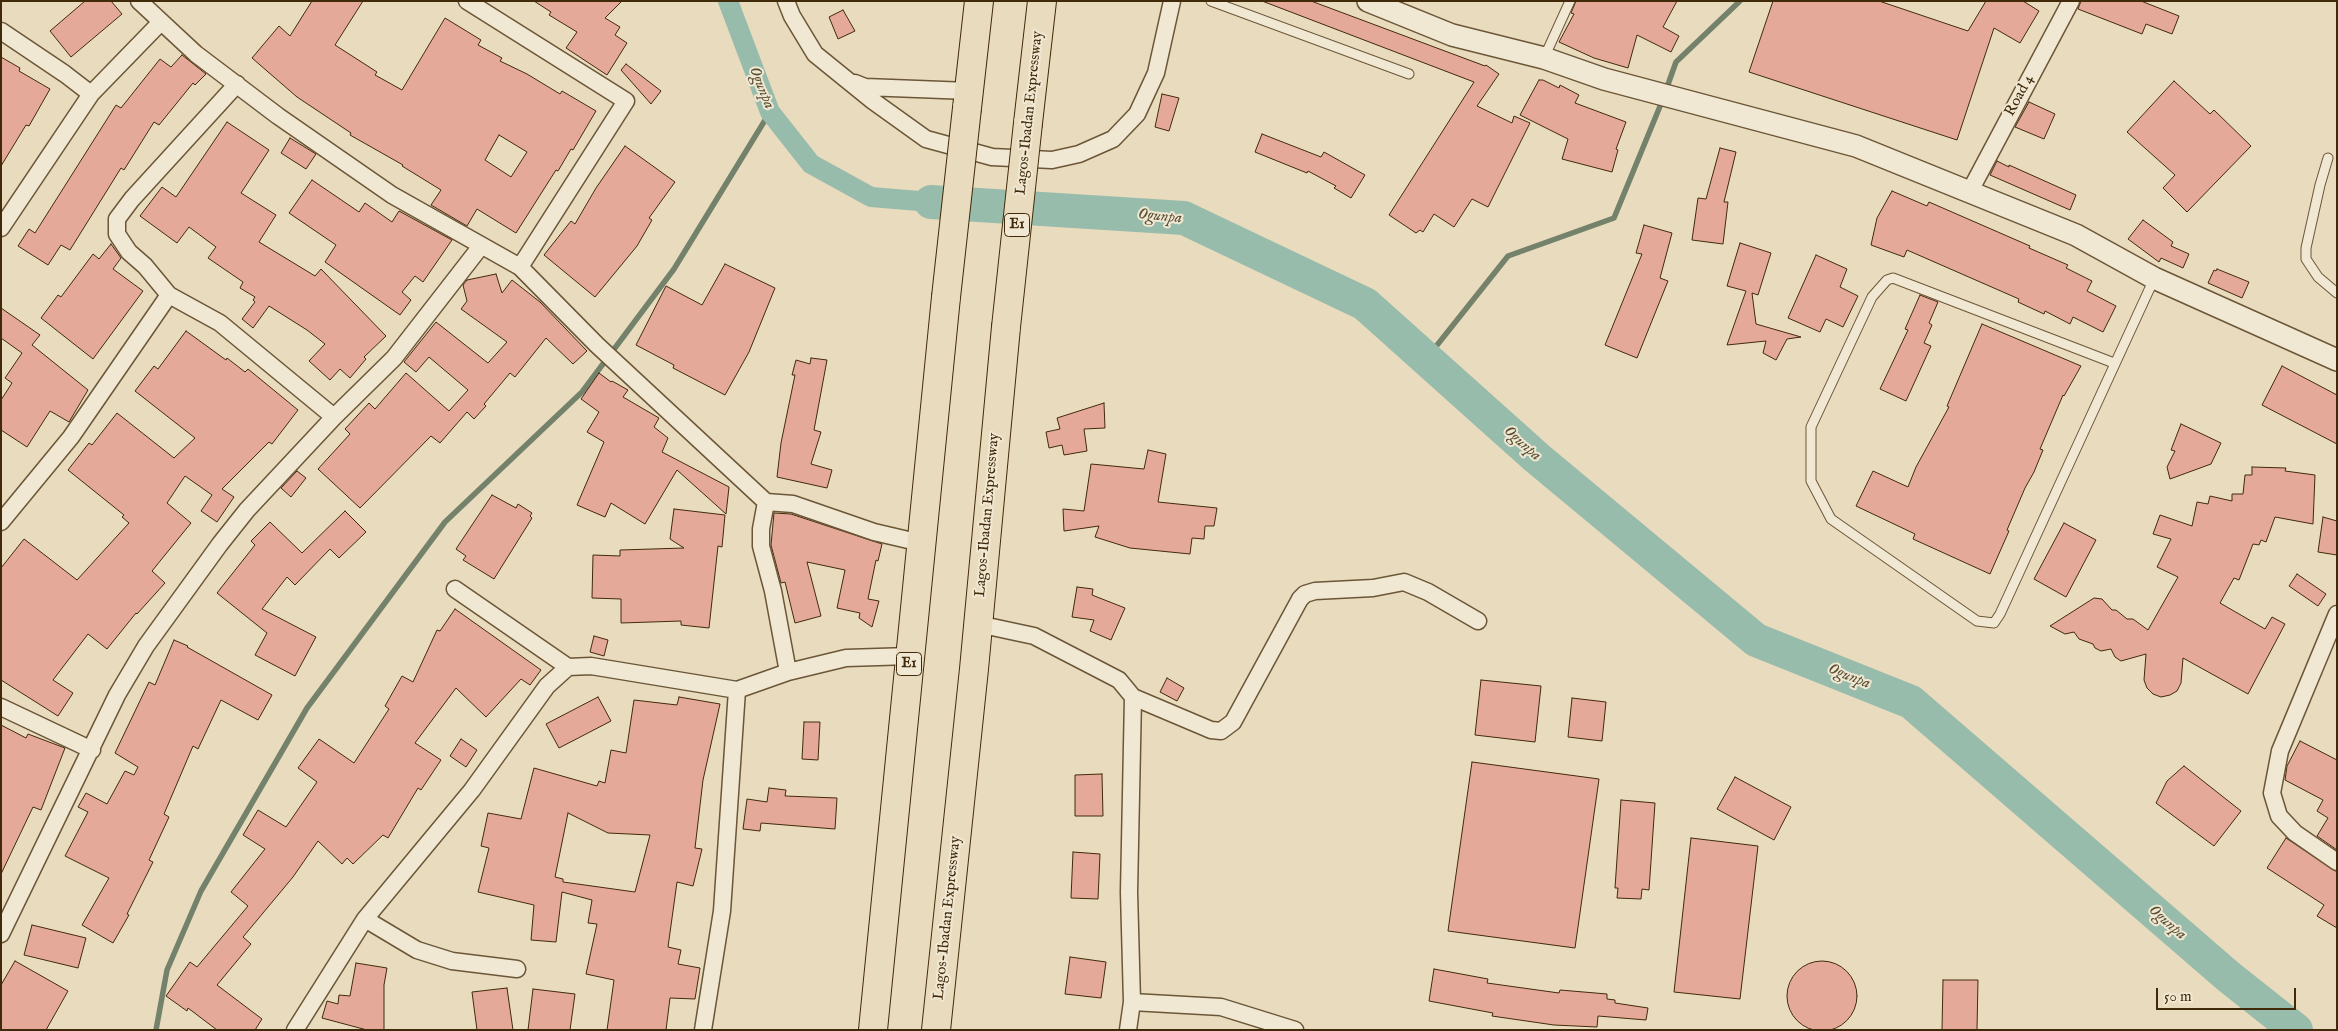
<!DOCTYPE html>
<style>
body{margin:0}
#map{position:relative;width:2338px;height:1031px;overflow:hidden;background:#e9dbbd;font-family:"IM FELL English",serif}
canvas{display:block}
.frame{position:absolute;inset:0;border:2px solid #412a0a;pointer-events:none}
.scale{position:absolute;left:2156px;top:988px;width:140px;height:22px;box-sizing:border-box;border:2px solid #412a0a;border-top:0;padding-left:6px;font-size:15px;line-height:18px;white-space:nowrap;color:#412a0a;-webkit-text-stroke:4px #f1e8d4;paint-order:stroke}
</style>
<div id="map">
<canvas width="2338" height="1031"></canvas>
<div class="frame"></div>
<div class="scale">50 m</div>
</div>
<script>
const context = document.querySelector('canvas').getContext('2d');
context.lineJoin = 'round';
function shape(rows) {
  const path = new Path2D();
  for (const r of rows) {
    if (r.length === 3) {
      path.moveTo(r[0] + r[2], r[1]);
      path.arc(r[0], r[1], r[2], 0, 2 * Math.PI);
      continue;
    }
    path.moveTo(r[0], r[1]);
    for (let i = 2; i < r.length; i += 2) path.lineTo(r[i], r[i + 1]);
  }
  return path;
}
function strokePath(path, color, width, dash) {
  context.strokeStyle = color;
  context.lineWidth = width;
  context.lineCap = dash ? 'butt' : 'round';
  context.setLineDash(dash || []);
  context.stroke(path);
}
function fill(path, color) {
  context.fillStyle = color;
  context.fill(path, 'evenodd');
}
function label(font, color, halo, rows, align = 'center') {
  context.font = font + ' "IM FELL English",serif';
  context.lineWidth = 4;
  context.setLineDash([]);
  context.textBaseline = 'middle';
  context.strokeStyle = halo;
  context.fillStyle = color;
  for (const [text, x, y, turn = 0] of rows) {
    context.save();
    context.translate(x, y);
    context.rotate((+turn || 0) * Math.PI / 180);
    context.textAlign = isNaN(turn) ? turn : align;
    if (halo) context.strokeText(text, 0, 0);
    context.fillText(text, 0, 0);
    context.restore();
  }
}
strokePath(shape([
 [1666,90,1676,62,1740,1],
 [1426,359,1508,256,1614,218,1663,99],
 [156,1030,167,970,201,891,307,708,445,522,582,392,674,269,770,112]
]), '#75826b', 5.5);
strokePath(shape([
 [728,1,770,112,811,164,871,197,931,202]
]), '#98bcac', 20);
strokePath(shape([
 [931,202,1184,218,1365,304,1537,458,1756,640,1911,702,2229,977,2296,1030]
]), '#98bcac', 34);
const building = shape([
 [85,1,111,1,122,14,71,57,50,31,85,1],
 [312,1,363,1,335,45,377,72,375,75,402,90,445,18,481,40,478,45,502,58,500,61,527,74,560,94,562,91,596,111,573,150,571,149,558,171,556,170,516,233,477,209,467,226,431,205,441,190,402,166,403,165,350,135,351,133,297,97,252,58,279,26,290,36,312,1],
 [499,135,527,152,511,177,485,160,499,135],
 [534,1,622,1,605,18,620,27,615,35,627,43,607,75,566,48,577,32,549,15,551,12,534,1],
 [1262,1,1311,1,1485,66,1486,65,1499,74,1477,106,1512,123,1514,116,1530,123,1488,207,1472,199,1454,227,1434,214,1423,232,1420,230,1416,233,1389,215,1474,82,1262,1],
 [1576,1,1677,1,1663,27,1679,36,1671,52,1637,35,1628,68,1594,58,1559,42,1574,14,1571,13,1576,1],
 [1773,1,1879,1,1968,31,1986,1,2023,1,2039,11,2020,43,1994,28,1957,140,1749,72,1773,1],
 [2081,1,2141,1,2179,16,2172,34,2146,24,2142,34,2078,9,2081,1],
 [843,10,855,31,838,39,829,17,843,10],
 [182,55,206,74,195,85,193,83,159,125,154,122,124,170,121,168,70,250,61,245,48,265,18,246,29,229,35,233,116,105,121,108,160,59,171,67,182,55],
 [1,57,20,68,19,71,50,89,29,126,26,125,1,166,1,57],
 [626,64,661,91,651,104,621,70,626,64],
 [1539,80,1543,80,1559,88,1560,85,1579,95,1575,103,1626,122,1616,149,1618,150,1612,172,1562,159,1568,139,1520,115,1539,80],
 [2174,81,2210,114,2214,110,2251,146,2187,212,2163,188,2175,175,2127,132,2174,81],
 [1162,94,1179,98,1169,131,1155,127,1162,94],
 [2029,102,2055,114,2044,139,2015,127,2029,102],
 [227,122,269,150,241,193,276,215,259,242,315,276,321,269,386,336,364,357,366,359,350,378,340,369,330,380,309,361,325,344,307,330,269,306,253,328,242,319,255,302,253,300,255,297,240,288,243,282,208,258,216,247,189,227,177,243,140,216,162,187,176,197,227,122],
 [1262,134,1321,157,1324,152,1365,175,1351,198,1334,188,1336,186,1308,171,1307,173,1255,152,1262,134],
 [290,138,316,154,306,169,281,153,290,138],
 [625,146,675,182,649,218,652,220,637,246,595,297,544,255,571,221,575,224,596,188,625,146],
 [1720,148,1736,152,1724,202,1728,202,1723,244,1692,240,1698,198,1706,199,1720,148],
 [1997,161,2009,167,2009,165,2076,195,2070,210,1990,175,1997,161],
 [312,180,359,212,365,203,392,222,399,211,452,240,423,282,415,276,402,292,411,300,400,315,325,262,336,245,289,213,312,180],
 [1892,191,1927,206,1929,202,2030,246,2029,248,2068,265,2066,268,2092,281,2087,291,2116,306,2103,332,2073,317,2070,324,2045,311,2044,314,2018,302,2019,299,1907,250,1904,257,1871,245,1877,218,1892,191],
 [2143,220,2173,242,2171,246,2189,254,2183,268,2161,258,2159,262,2128,239,2143,220],
 [1644,225,1672,233,1660,278,1668,281,1637,358,1605,345,1642,254,1636,253,1644,225],
 [1740,243,1771,253,1758,295,1752,293,1756,324,1801,337,1787,339,1776,360,1763,353,1766,341,1727,345,1746,291,1727,286,1740,243],
 [111,244,121,258,113,269,143,291,93,359,41,318,58,295,61,297,93,254,99,259,111,244],
 [1816,255,1847,269,1840,287,1858,296,1843,327,1826,319,1820,332,1788,318,1816,255],
 [725,264,775,288,749,352,725,395,673,368,674,365,636,345,666,286,702,305,725,264],
 [2217,269,2249,282,2242,298,2208,283,2214,270,2216,271,2217,269],
 [496,274,502,293,512,280,540,302,587,351,573,364,546,338,515,377,510,373,484,404,486,406,474,419,467,412,440,443,431,436,360,508,318,469,350,434,345,429,369,403,375,409,406,373,449,411,468,390,429,357,416,372,404,362,436,322,488,363,507,342,461,309,467,301,463,285,467,280,496,274],
 [1920,295,1938,302,1929,323,1932,325,1924,343,1931,346,1906,401,1880,389,1908,330,1905,329,1920,295],
 [1,308,40,335,32,345,88,390,69,422,50,411,27,447,1,430,1,400,12,383,5,378,22,353,1,338,1,308],
 [1982,324,2081,366,2064,396,2063,395,2040,449,2043,450,2034,472,2025,488,2007,530,2009,531,1990,574,1913,539,1915,534,1856,506,1873,471,1908,487,1916,467,1949,407,1947,406,1982,324],
 [186,331,226,360,227,358,245,372,248,369,298,410,272,444,269,442,222,489,234,497,217,522,201,511,212,495,185,476,167,503,191,523,152,571,165,583,137,614,136,613,107,649,88,634,53,680,73,693,58,716,1,680,1,568,24,539,77,580,129,523,122,517,124,515,68,470,89,443,92,445,117,413,174,458,195,438,135,391,154,366,158,369,186,331],
 [811,358,827,360,814,430,821,432,811,464,832,470,827,488,777,477,781,443,795,375,792,375,796,360,810,364,811,358],
 [2282,366,2337,395,2337,444,2262,405,2282,366],
 [599,373,611,382,612,381,628,390,623,397,659,418,654,427,668,438,662,452,729,487,726,514,677,470,645,524,611,503,605,517,577,505,604,442,587,432,599,412,581,399,599,373],
 [1104,403,1105,428,1084,429,1087,451,1064,455,1062,445,1049,448,1046,432,1060,429,1057,418,1104,403],
 [2181,424,2221,443,2211,464,2170,479,2167,467,2175,451,2171,450,2181,424],
 [1148,450,1166,454,1158,502,1217,508,1214,526,1205,526,1204,539,1192,538,1190,554,1130,548,1095,537,1099,526,1064,531,1063,509,1084,511,1091,464,1144,469,1148,450],
 [2252,467,2286,468,2285,471,2315,475,2313,524,2275,517,2266,542,2261,540,2259,545,2253,544,2239,580,2234,578,2220,603,2265,629,2272,617,2285,624,2248,694,2183,658,2181,683,2177,691,2170,695,2161,697,2153,694,2147,688,2144,680,2146,654,2121,661,2115,657,2111,649,2101,651,2095,648,2093,644,2079,639,2074,632,2065,634,2050,626,2094,598,2102,599,2112,610,2116,610,2127,619,2133,619,2148,630,2178,577,2157,567,2171,539,2153,534,2160,515,2192,526,2197,502,2208,504,2210,496,2232,501,2232,494,2243,494,2245,475,2252,475,2252,467],
 [297,471,306,478,291,497,281,488,297,471],
 [492,495,516,508,518,504,532,513,530,516,532,518,494,579,463,560,466,556,456,549,492,495],
 [674,509,725,515,722,547,718,546,709,628,681,625,681,621,621,623,621,599,592,598,593,555,620,556,620,550,684,548,670,539,674,509],
 [345,511,366,532,339,558,330,549,295,585,287,577,262,609,316,637,295,676,255,655,267,633,217,593,255,545,251,541,270,522,302,553,345,511],
 [774,513,791,514,882,544,878,561,876,560,868,599,879,601,872,627,859,618,860,613,837,608,845,570,807,562,821,616,795,623,785,582,781,583,771,545,774,513],
 [2323,517,2337,521,2337,555,2318,552,2323,517],
 [2064,523,2096,540,2066,597,2034,579,2064,523],
 [2297,574,2326,594,2318,606,2289,586,2297,574],
 [1077,587,1093,589,1092,595,1125,608,1111,640,1090,631,1094,620,1072,617,1077,587],
 [455,609,541,670,530,685,521,679,486,717,456,688,415,743,441,760,421,790,418,788,388,838,383,835,353,864,347,858,342,864,318,841,293,877,243,937,251,944,217,985,262,1019,255,1030,217,1030,188,1008,187,1011,166,996,190,962,197,967,248,906,231,892,265,849,243,835,258,810,286,827,317,782,298,768,319,739,354,763,389,709,385,706,402,676,413,682,437,630,440,631,455,609],
 [594,636,608,640,604,656,590,652,594,636],
 [174,640,188,646,187,647,272,695,258,720,221,700,198,749,193,746,164,814,169,817,149,860,153,862,127,914,129,915,113,943,82,925,109,878,65,856,88,812,78,807,86,793,107,804,125,771,134,775,138,767,115,753,149,682,155,685,174,640],
 [1167,678,1184,688,1177,701,1160,692,1167,678],
 [1481,680,1541,686,1535,742,1475,735,1481,680],
 [598,697,611,721,559,748,546,724,598,697],
 [679,697,720,704,703,780,695,848,702,849,693,886,677,882,668,947,681,950,678,964,700,968,695,999,670,998,666,1030,607,1030,614,980,586,974,597,924,588,923,592,900,562,892,556,942,531,940,534,905,478,892,489,848,481,846,488,813,521,819,534,768,597,786,599,781,605,783,611,750,626,753,634,700,677,705,679,697],
 [568,813,608,833,650,835,635,892,563,882,563,879,555,877,568,813],
 [1572,698,1606,702,1602,741,1568,737,1572,698],
 [804,722,820,722,818,760,802,759,804,722],
 [1,725,26,738,28,734,65,748,41,810,33,807,1,874,1,725],
 [461,739,477,750,466,767,450,756,461,739],
 [2300,741,2337,760,2337,850,2317,836,2328,818,2317,811,2323,800,2285,780,2287,766,2300,741],
 [1472,762,1599,779,1575,948,1448,931,1472,762],
 [2184,766,2241,811,2214,846,2156,803,2167,781,2184,766],
 [1102,774,1103,816,1075,816,1075,775,1102,774],
 [1735,777,1791,807,1774,840,1717,809,1735,777],
 [769,788,786,790,785,796,837,798,835,829,761,823,760,831,743,829,747,799,767,802,769,788],
 [1621,800,1655,803,1649,890,1642,889,1641,899,1617,898,1618,888,1615,888,1621,800],
 [1691,838,1758,846,1740,999,1674,992,1691,838],
 [2286,838,2337,872,2337,928,2317,916,2324,905,2267,868,2286,838],
 [1073,852,1100,854,1098,899,1071,898,1073,852],
 [32,925,86,938,78,968,24,955,32,925],
 [1070,957,1106,962,1101,998,1065,994,1070,957],
 [1822,996,35],
 [15,961,68,991,46,1030,1,1030,1,985,15,961],
 [356,963,387,968,384,985,384,1030,367,1030,322,1018,327,1001,338,1004,339,995,350,996,356,963],
 [1434,969,1488,979,1487,983,1559,993,1560,990,1607,994,1607,999,1615,1000,1615,1003,1648,1008,1646,1020,1598,1016,1597,1027,1554,1025,1492,1016,1493,1013,1429,1001,1434,969],
 [1943,980,1978,980,1977,1030,1942,1030,1943,980],
 [507,988,513,1030,477,1030,472,992,507,988],
 [533,989,575,994,570,1030,528,1030,533,989]
]);
fill(building, '#e5a99a');
strokePath(building, '#412a0a', 1);
const service = shape([
 [1211,1,1409,74],
 [1544,58,1570,1],
 [2328,158,2320,185,2306,248,2306,259,2318,277,2337,293],
 [2114,363,1893,278,1887,280,1872,297,1811,427,1811,481,1831,519,1977,621,1994,623,2000,614,2154,279]
]);
const minor = shape([
 [139,1,196,54,278,116,392,195,520,267,597,345,766,502,793,504,874,532,921,543],
 [467,1,626,101,520,267],
 [786,1,792,16,815,54,873,101,926,139,992,157,1052,160,1079,154,1113,139,1137,114,1156,73,1172,1],
 [1,31,65,74,91,94],
 [855,83,865,87,969,91],
 [237,84,132,199,117,219,117,234,129,252,145,266,169,295,220,323,334,417],
 [1970,191,2071,1],
 [1,228,91,94,160,23],
 [766,502,761,529,761,546,773,591,788,672],
 [1,522,71,437,169,295],
 [455,589,568,667,591,666,737,690,788,672,846,658,910,656],
 [2337,614,2280,751,2272,793,2279,816,2295,833,2337,862],
 [978,624,1034,636,1119,680,1133,697,1129,892,1132,1002,1128,1030],
 [1133,697,1211,730,1221,731,1233,722,1300,599,1305,594,1315,591,1373,588,1404,582,1428,592,1478,621],
 [1,707,92,750],
 [365,919,417,950,452,961,517,969],
 [1,934,117,695,146,646,220,544,247,510,334,417,394,358,481,246],
 [1132,1002,1221,1007,1295,1030],
 [295,1030,365,919,472,790,547,686,568,667],
 [703,1030,722,911,737,690]
]);
const tertiary = shape([
 [1368,1,1452,35,1544,58,1604,79,1856,146,2076,235,2154,278,2337,360]
]);
const motorway = shape([
 [967,108,979,1],
 [1028,123,1042,1],
 [873,1030,946,297],
 [936,1030,974,669,1006,327]
]);
strokePath(service, '#6b5637', 11);
strokePath(minor, '#6b5637', 19);
strokePath(tertiary, '#6b5637', 24);
strokePath(motorway, '#412a0a', 30);
strokePath(service, '#f1e8d4', 9);
strokePath(minor, '#f1e8d4', 16);
strokePath(tertiary, '#f1e8d4', 21);
strokePath(motorway, '#e9dbbd', 28);
const motorwayBridge = shape([
 [946,297,967,108],
 [1006,327,1028,123]
]);
strokePath(motorwayBridge, '#412a0a', 30, []);
strokePath(motorwayBridge, '#e9dbbd', 28);
for (const [x, y, w] of [
 [1017,225,25],
 [909,664,25]
]) {
  const box = new Path2D();
  box.roundRect(x - w / 2, y - 11.5, w, 23, 4);
  context.fillStyle = '#f1e8d4';
  context.fill(box);
  strokePath(box, '#412a0a', 1);
}
label('bold 14px', '#412a0a', null, [
 ["E1",1017,225],
 ["E1",909,664]
]);
label('15px', '#412a0a', '#f1e8d4', [
 ["Road 4",2020,96,-62],
 ["Lagos-Ibadan Expressway",1030,113,-84],
 ["Lagos-Ibadan Expressway",988,515,-85],
 ["Lagos-Ibadan Expressway",948,918,-84]
]);
label('italic 16px', '#574e32', '#f1e8d4', [
 ["Ogunpa",761,88,68],
 ["Ogunpa",1160,217,6],
 ["Ogunpa",1522,444,42],
 ["Ogunpa",1849,677,22],
 ["Ogunpa",2167,923,41]
]);
</script>
